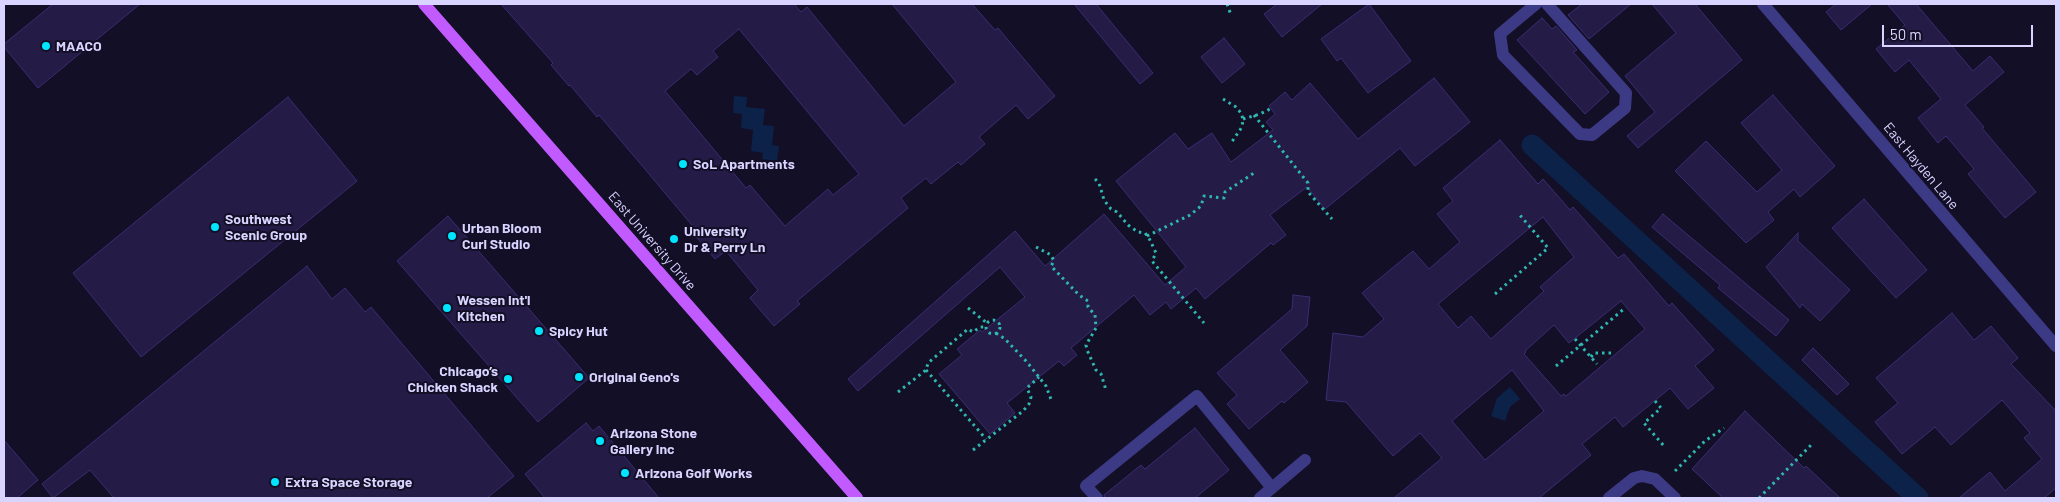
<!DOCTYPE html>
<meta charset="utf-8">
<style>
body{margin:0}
#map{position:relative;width:2060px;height:502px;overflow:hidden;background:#130f26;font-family:Barlow,sans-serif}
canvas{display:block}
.frame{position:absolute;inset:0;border:5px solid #d9d4ff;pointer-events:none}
.scale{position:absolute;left:1882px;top:25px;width:151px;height:22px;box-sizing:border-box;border:2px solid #d9d4ff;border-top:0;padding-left:6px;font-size:15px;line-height:18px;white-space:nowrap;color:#d9d4ff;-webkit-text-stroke:4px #130f26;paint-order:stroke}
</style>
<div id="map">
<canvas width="2060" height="502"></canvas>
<div class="frame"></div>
<div class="scale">50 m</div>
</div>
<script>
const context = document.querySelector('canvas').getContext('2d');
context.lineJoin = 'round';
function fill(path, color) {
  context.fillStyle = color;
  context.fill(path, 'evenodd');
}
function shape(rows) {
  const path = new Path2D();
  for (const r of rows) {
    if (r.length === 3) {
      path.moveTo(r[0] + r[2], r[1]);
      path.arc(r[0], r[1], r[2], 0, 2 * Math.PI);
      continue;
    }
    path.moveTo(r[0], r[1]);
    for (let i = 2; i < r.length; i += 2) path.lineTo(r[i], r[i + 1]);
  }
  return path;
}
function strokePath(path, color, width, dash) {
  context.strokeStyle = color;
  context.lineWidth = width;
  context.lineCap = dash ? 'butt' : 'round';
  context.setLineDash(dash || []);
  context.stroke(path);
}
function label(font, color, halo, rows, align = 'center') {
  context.font = font + ' Barlow,sans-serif';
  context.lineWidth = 4;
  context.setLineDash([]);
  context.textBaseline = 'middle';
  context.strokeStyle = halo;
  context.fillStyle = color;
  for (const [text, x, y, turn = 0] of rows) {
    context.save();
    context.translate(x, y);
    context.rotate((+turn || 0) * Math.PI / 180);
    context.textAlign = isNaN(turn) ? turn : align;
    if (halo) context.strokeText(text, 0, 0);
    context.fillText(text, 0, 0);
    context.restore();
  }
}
fill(shape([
 [734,96,747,97,746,107,765,109,763,125,774,126,772,145,779,146,777,161,762,159,763,153,751,151,753,130,741,128,742,114,733,113],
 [1510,387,1520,399,1510,407,1505,421,1491,416,1497,398]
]), '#0c2248');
strokePath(shape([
 [1532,145,1918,498]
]), '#0c2248', 21);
const building = shape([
 [53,4,140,4,38,88,4,47,4,44,53,4],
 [501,4,794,4,801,12,807,7,904,126,956,82,892,4,972,4,995,30,998,28,1055,96,1028,119,1016,105,979,137,985,144,961,165,958,162,931,184,926,178,901,198,908,208,797,301,800,304,774,326,750,298,758,290,726,251,715,259,693,233,696,230,639,162,599,115,597,117,570,85,569,86,551,65,553,63,501,4],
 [739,29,859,174,833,195,828,189,785,226,750,185,746,188,665,91,691,69,697,75,718,57,713,51,739,29],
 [1074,4,1096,4,1153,73,1140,84,1074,4],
 [1277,4,1322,4,1282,37,1264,14,1277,4],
 [1369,4,1411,61,1368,93,1341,58,1337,61,1321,39,1369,4],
 [1582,4,1631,4,1589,39,1568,15,1582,4],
 [1652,4,1695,4,1742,60,1638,148,1627,136,1655,112,1625,76,1676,33,1652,4],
 [1836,4,1872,4,1841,30,1826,12,1836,4],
 [1887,4,1916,4,1973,71,1990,56,2004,72,1965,105,1984,127,1982,128,2036,192,2005,218,1968,174,1974,169,1946,136,1938,143,1918,118,1941,99,1909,60,1895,72,1876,49,1905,25,1887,4],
 [1542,18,1552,29,1556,26,1577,50,1573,52,1609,92,1585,114,1517,40,1542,18],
 [1224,38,1245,64,1222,83,1201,57,1224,38],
 [1434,78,1470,122,1458,132,1415,166,1400,148,1325,209,1307,187,1270,215,1286,235,1273,245,1271,243,1205,299,1196,288,1171,309,1166,302,1150,315,1134,295,1071,348,1077,355,1064,366,1059,361,1007,403,1015,413,990,434,939,374,962,355,957,349,980,330,982,332,1025,297,1000,267,858,391,848,379,1015,231,1045,266,1104,214,1165,285,1186,267,1116,181,1175,133,1188,149,1212,133,1231,162,1273,130,1266,122,1275,114,1269,106,1285,92,1292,100,1310,83,1358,139,1434,78],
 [1773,95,1835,166,1800,197,1794,189,1768,212,1774,220,1746,243,1675,171,1706,141,1757,192,1782,170,1741,123,1773,95],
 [288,97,357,181,141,357,73,273,288,97],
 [1500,140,1538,184,1543,179,1570,210,1573,207,1618,258,1624,254,1669,306,1672,303,1714,350,1695,366,1714,388,1688,409,1670,388,1623,427,1615,417,1582,444,1591,455,1539,498,1394,498,1442,458,1420,433,1393,456,1346,402,1326,400,1333,333,1363,337,1384,319,1362,293,1413,251,1429,269,1460,242,1437,214,1453,201,1443,188,1500,140],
 [1543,217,1574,257,1540,287,1544,291,1491,339,1471,316,1458,328,1438,304,1543,217],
 [1621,301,1645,329,1566,396,1564,394,1561,396,1524,354,1526,352,1525,351,1554,325,1569,343,1621,301],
 [1512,370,1544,411,1485,460,1452,421,1512,370],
 [1864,199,1927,270,1896,298,1832,228,1864,199],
 [1663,214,1789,320,1776,336,1718,288,1720,285,1652,227,1663,214],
 [448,216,589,378,538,422,397,261,448,216],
 [1798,233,1798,241,1850,290,1820,321,1802,304,1800,308,1766,267,1798,233],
 [307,266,332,299,345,288,365,312,371,307,514,476,487,498,114,498,90,470,53,498,42,484,307,266],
 [1293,295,1310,297,1307,326,1280,350,1308,382,1284,403,1282,401,1249,429,1227,404,1237,395,1217,373,1292,309,1293,295],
 [1952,313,1974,340,1991,326,2018,358,2011,364,2056,411,2056,488,2044,498,1959,498,1990,472,2005,491,2042,459,2024,438,2030,433,2002,400,1951,445,1935,427,1902,454,1875,422,1898,403,1876,378,1952,313],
 [1813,348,1849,384,1837,395,1802,360,1813,348],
 [1745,411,1804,468,1806,466,1840,498,1723,498,1692,469,1745,411],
 [586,423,593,431,599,426,659,498,545,498,525,474,586,423],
 [1195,428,1229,470,1195,498,1105,498,1104,495,1141,465,1145,469,1195,428],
 [4,440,38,480,17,498,4,498,4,440]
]);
fill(building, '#241b47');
strokePath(building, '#3b2d73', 1);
strokePath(shape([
 [1227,4,1231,15],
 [1223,99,1236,107,1241,113,1243,119,1242,127,1231,143],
 [1254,115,1308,183,1308,192,1332,219],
 [1243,119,1260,114,1270,109],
 [1095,179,1099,183,1104,200,1111,209,1117,212,1128,225,1138,232,1145,233,1149,238,1156,253,1152,261,1204,323],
 [1147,236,1190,215,1201,206,1204,196,1224,198,1225,192,1254,173],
 [1036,247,1051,255,1054,261,1051,266,1079,295,1088,301,1088,307,1095,315,1096,328,1086,345,1087,350,1096,370,1101,374,1106,390],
 [1495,294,1548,248,1519,214],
 [968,308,987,323],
 [993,327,7],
 [996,333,1005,339,1027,362,1046,386,1052,402],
 [1575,339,1597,364],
 [1591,357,1594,353,1614,353],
 [1556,366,1625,308],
 [926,370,986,439],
 [898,392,926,370,928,363,968,329,973,332,980,327,986,327],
 [1655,401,1661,408,1644,423,1664,446],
 [973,450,1023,411,1029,404,1031,397,1027,388,1039,377],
 [1675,471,1705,441,1724,428],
 [1759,498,1813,443]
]), '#2fb8b0', 3, [2.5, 4]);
strokePath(shape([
 [1536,4,1500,34,1503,55,1580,134,1592,135,1625,108,1626,93,1547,4],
 [1763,4,2056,346],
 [1097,498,1086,486,1197,396,1272,488],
 [1260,498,1305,460],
 [1609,498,1634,478,1642,476,1655,479,1675,498]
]), '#3d3a85', 12);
strokePath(shape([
 [424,4,857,498]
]), '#c25bff', 12);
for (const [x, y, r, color] of [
 [46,46,5,"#00e5ff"],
 [683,164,5,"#00e5ff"],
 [215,227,5,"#00e5ff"],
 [452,236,5,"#00e5ff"],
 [674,239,5,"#00e5ff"],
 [447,308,5,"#00e5ff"],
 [539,331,5,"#00e5ff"],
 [579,377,5,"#00e5ff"],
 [508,379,5,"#00e5ff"],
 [600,441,5,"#00e5ff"],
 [625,473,5,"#00e5ff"],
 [275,482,5,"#00e5ff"]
]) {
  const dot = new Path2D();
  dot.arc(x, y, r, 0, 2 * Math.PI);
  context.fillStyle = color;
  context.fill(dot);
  strokePath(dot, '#130f26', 2);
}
label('bold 14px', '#d9d4ff', '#130f26', [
 ["MAACO",56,46],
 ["SoL Apartments",693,164],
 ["Southwest",225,219],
 ["Scenic Group",225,235],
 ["Urban Bloom",462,228],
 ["Curl Studio",462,244],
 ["University",684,231],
 ["Dr & Perry Ln",684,247],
 ["Wessen Int'l",457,300],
 ["Kitchen",457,316],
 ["Spicy Hut",549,331],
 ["Chicago’s",498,371,"right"],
 ["Chicken Shack",498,387,"right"],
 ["Original Geno's",589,377],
 ["Arizona Stone",610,433],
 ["Gallery Inc",610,449],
 ["Arizona Golf Works",635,473],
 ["Extra Space Storage",285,482]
], 'left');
label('14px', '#d9d4ff', '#130f26', [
 ["East Hayden Lane",1921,166,50],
 ["East University Drive",652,241,49]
]);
</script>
